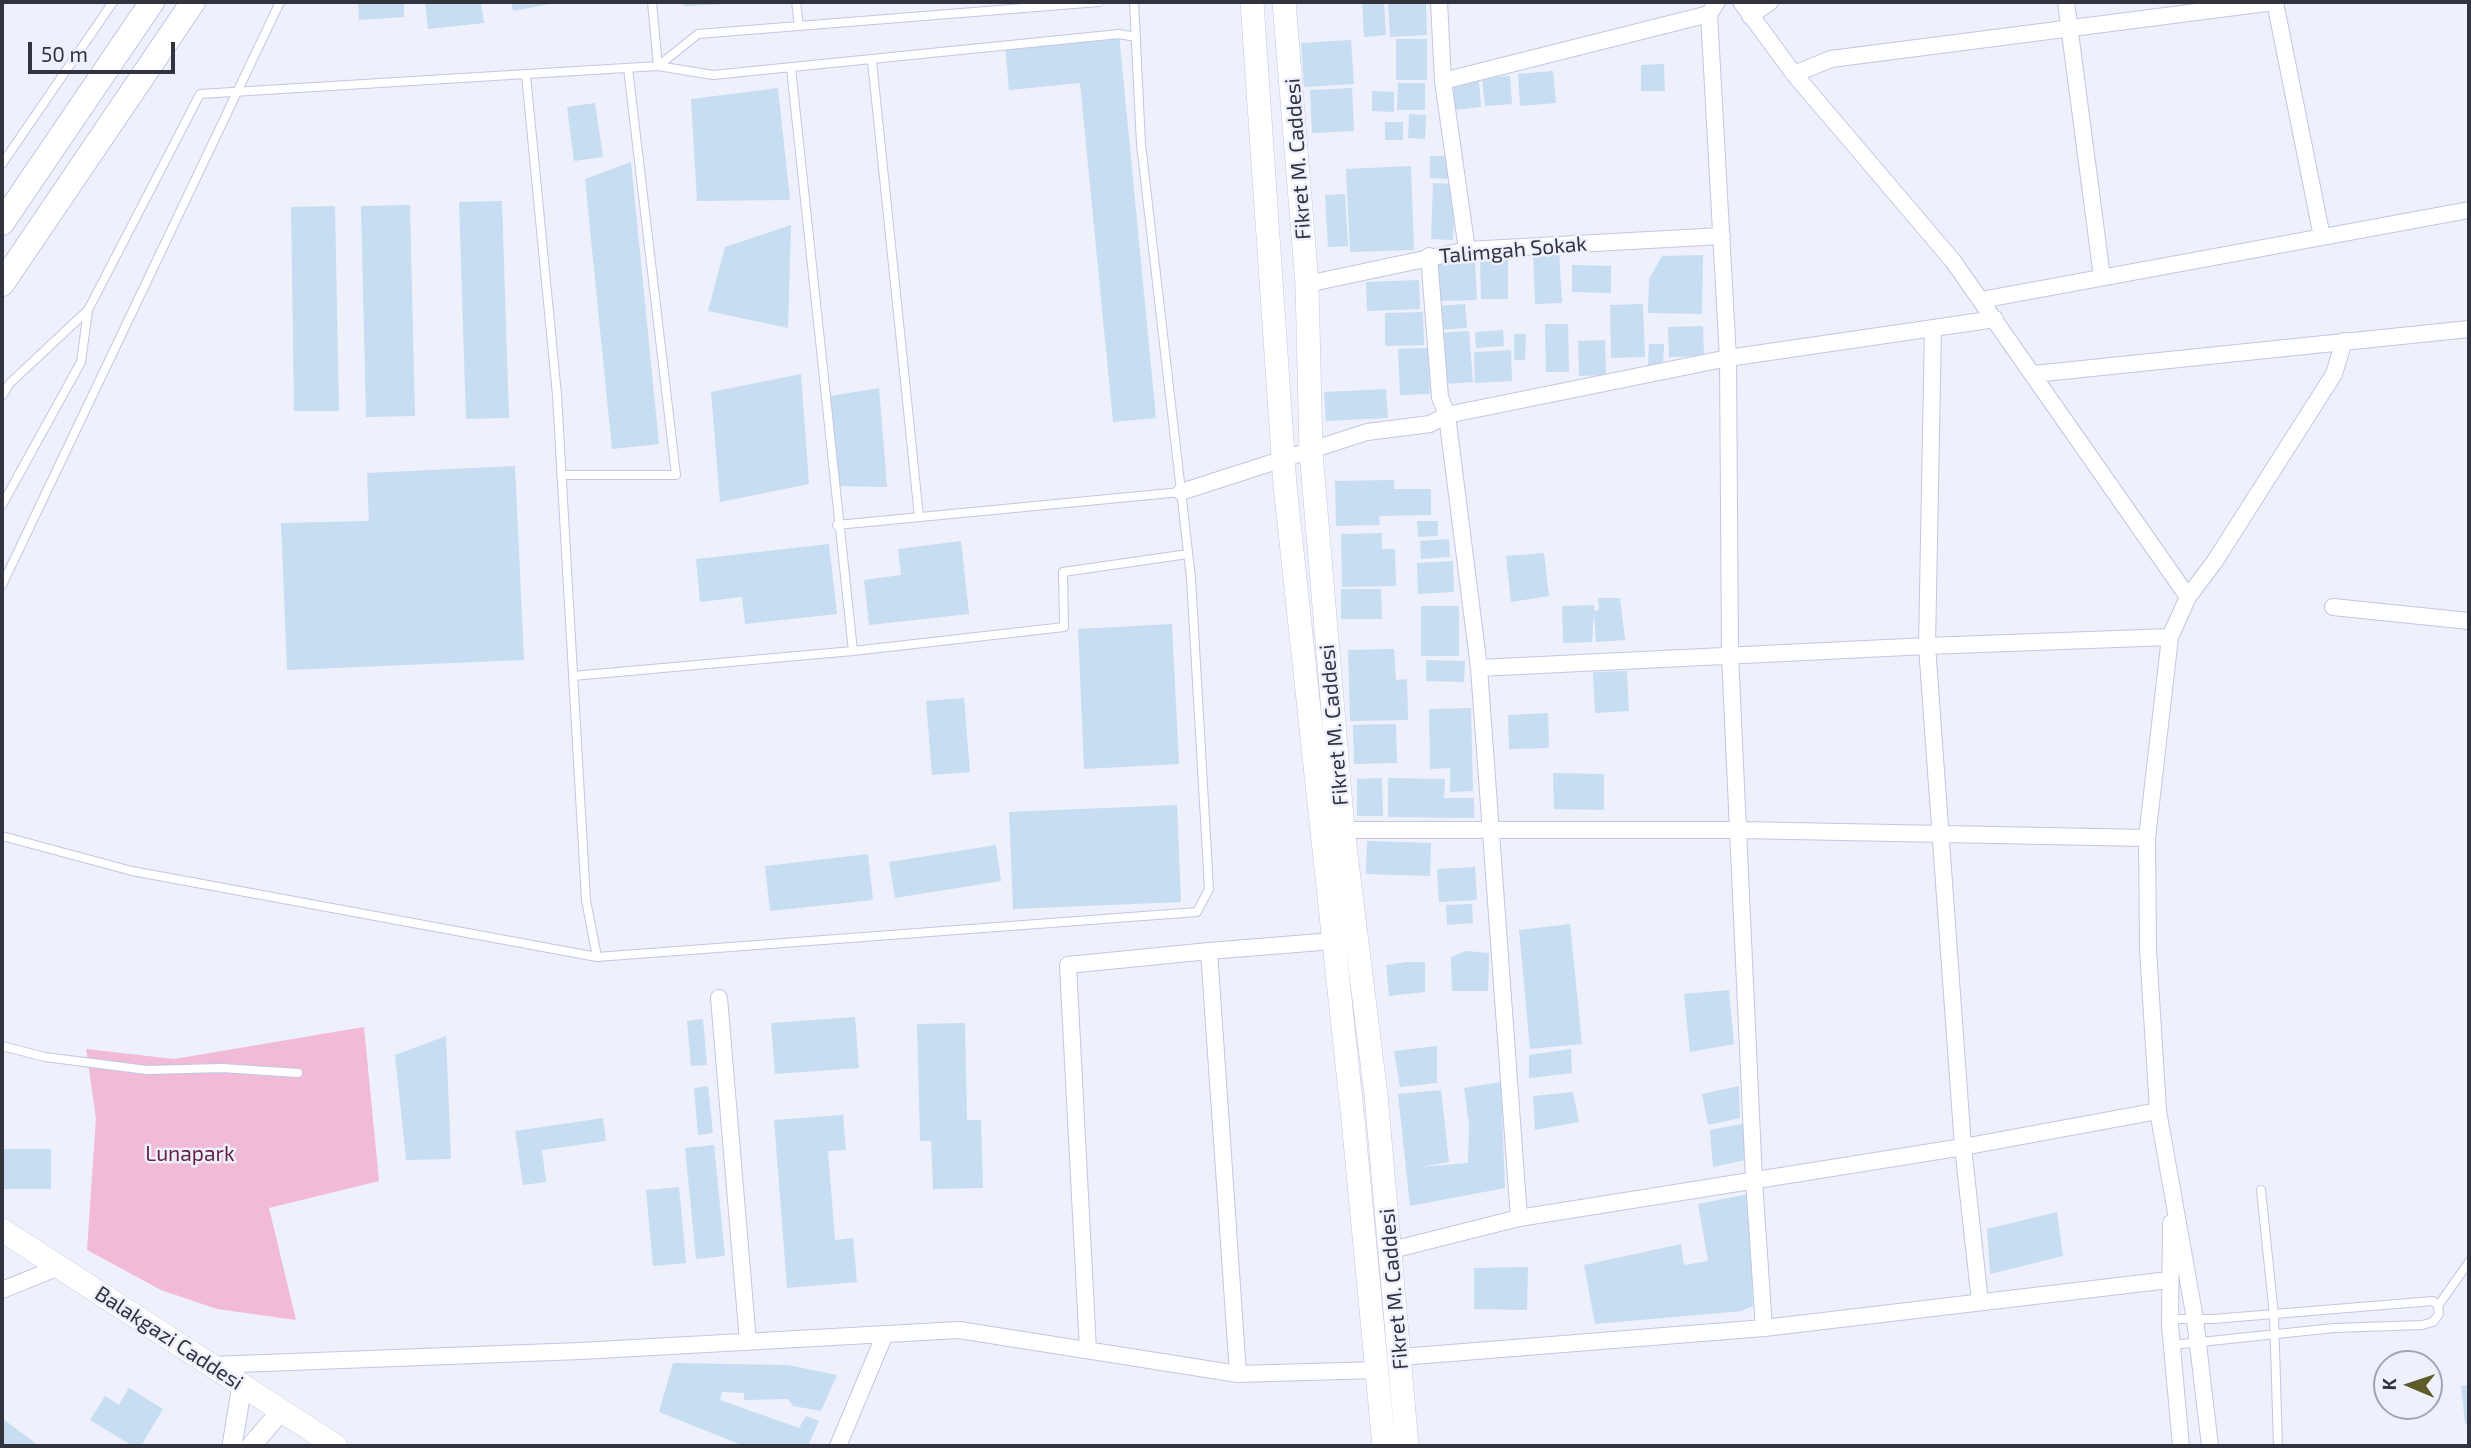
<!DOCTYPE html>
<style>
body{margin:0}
#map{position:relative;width:2471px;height:1448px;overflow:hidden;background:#eef0fb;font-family:"Exo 2",sans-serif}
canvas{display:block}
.frame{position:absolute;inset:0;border:4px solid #31333e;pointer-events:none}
.north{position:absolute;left:2373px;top:1350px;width:70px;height:70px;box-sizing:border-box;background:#eef0fb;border:2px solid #a2a4af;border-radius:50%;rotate:272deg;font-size:19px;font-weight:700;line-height:28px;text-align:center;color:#31333e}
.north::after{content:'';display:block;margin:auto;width:24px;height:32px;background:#5d5c29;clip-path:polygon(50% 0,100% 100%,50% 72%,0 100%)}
.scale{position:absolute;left:28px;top:42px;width:147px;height:32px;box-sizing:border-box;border:4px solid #31333e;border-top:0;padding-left:9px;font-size:21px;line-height:24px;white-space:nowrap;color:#31333e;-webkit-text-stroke:5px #eef0fb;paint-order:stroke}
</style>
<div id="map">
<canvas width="2471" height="1448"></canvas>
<div class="frame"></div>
<div class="north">K</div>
<div class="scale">50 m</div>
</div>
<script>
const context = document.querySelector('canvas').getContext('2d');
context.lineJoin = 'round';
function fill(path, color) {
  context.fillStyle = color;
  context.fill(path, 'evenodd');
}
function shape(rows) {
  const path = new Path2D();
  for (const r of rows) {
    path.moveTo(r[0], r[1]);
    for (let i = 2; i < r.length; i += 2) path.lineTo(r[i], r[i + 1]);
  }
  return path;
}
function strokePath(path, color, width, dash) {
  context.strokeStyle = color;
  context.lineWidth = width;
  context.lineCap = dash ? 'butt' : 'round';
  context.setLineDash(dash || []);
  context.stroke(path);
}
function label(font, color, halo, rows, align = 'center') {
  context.font = font + ' "Exo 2",sans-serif';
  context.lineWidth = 5;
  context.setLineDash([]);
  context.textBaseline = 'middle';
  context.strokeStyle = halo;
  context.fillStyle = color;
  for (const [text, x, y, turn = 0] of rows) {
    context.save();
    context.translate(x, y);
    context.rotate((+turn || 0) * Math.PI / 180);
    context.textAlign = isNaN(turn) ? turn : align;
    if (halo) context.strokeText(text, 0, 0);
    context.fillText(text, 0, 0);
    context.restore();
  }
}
fill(shape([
 [364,1027,379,1181,269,1208,296,1320,217,1309,161,1290,87,1250,96,1118,86,1049,174,1059]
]), '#f1bad6');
fill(shape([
 [358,2,404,2,404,17,359,20],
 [425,2,481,2,484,23,428,29],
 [511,2,555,2,555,3,513,11],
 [683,2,726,2,726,4,684,6],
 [1362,2,1384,2,1386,35,1364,37],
 [1388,2,1426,2,1427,35,1390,37],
 [1119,34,1156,418,1113,422,1080,83,1009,90,1005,45],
 [1396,39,1427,39,1427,80,1396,80],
 [1351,40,1354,84,1304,87,1301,43],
 [1664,64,1665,91,1641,91,1641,65],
 [1553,71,1556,103,1520,106,1518,74],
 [1510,76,1512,104,1485,106,1482,78],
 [1479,80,1481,107,1455,110,1453,83],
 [1398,83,1425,83,1425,110,1397,110],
 [778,88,790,200,697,201,691,99],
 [1352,88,1354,131,1312,133,1310,90],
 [1372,91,1394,92,1394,112,1372,111],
 [595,103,603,157,574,161,567,107],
 [1409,114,1426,115,1425,139,1408,138],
 [1385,122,1403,122,1403,140,1385,140],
 [1430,156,1450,156,1449,179,1430,178],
 [631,162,659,444,612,449,585,179],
 [1411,166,1414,250,1350,252,1346,169],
 [1433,183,1455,184,1453,240,1431,239],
 [1345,194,1348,246,1328,247,1325,195],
 [502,201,509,418,466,419,459,202],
 [410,205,415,416,366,417,361,206],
 [335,206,339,411,294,411,291,207],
 [791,225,788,328,708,311,725,247],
 [1559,251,1562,303,1535,304,1533,252],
 [1703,255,1702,314,1648,313,1649,279,1662,256],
 [1508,257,1508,299,1481,299,1480,258],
 [1475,260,1477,300,1438,301,1437,261],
 [1572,265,1611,266,1611,293,1572,292],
 [1419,280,1420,309,1367,311,1366,282],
 [1465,304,1467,328,1439,330,1437,306],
 [1643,304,1645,357,1611,358,1610,305],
 [1423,312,1424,345,1385,346,1385,313],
 [1545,324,1568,324,1569,372,1546,372],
 [1703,326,1704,356,1669,357,1668,327],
 [1503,330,1504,346,1476,348,1475,332],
 [1469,331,1473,382,1444,384,1440,333],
 [1514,334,1526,334,1525,360,1514,360],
 [1605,340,1606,375,1579,376,1578,341],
 [1649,344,1664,344,1663,367,1648,366],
 [1428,348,1430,394,1400,395,1398,349],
 [1511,350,1512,381,1475,383,1474,352],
 [801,374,809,484,720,502,711,392],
 [879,388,887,487,833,486,824,397],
 [1386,389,1388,418,1326,421,1324,392],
 [515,466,524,660,287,670,281,523,369,521,367,473],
 [1394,480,1394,489,1431,489,1431,515,1379,516,1380,525,1336,526,1335,481],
 [1417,521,1438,521,1438,536,1418,537],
 [1382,533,1382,549,1395,549,1396,586,1342,587,1341,534],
 [1449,539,1450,557,1421,559,1420,541],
 [961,541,969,614,869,625,864,580,901,575,898,549],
 [829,544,837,614,745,624,742,597,700,602,696,559],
 [1544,553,1549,596,1511,602,1506,556],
 [1453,561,1454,592,1418,594,1417,563],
 [1341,589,1381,589,1382,619,1341,619],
 [1598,598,1620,598,1625,640,1596,642,1594,611,1592,642,1563,643,1562,606,1594,605,1594,611,1599,610],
 [1421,606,1459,606,1459,656,1421,656],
 [1172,624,1179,764,1084,769,1078,629],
 [1394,649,1396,680,1407,679,1408,720,1350,721,1348,650],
 [1426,660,1465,661,1464,682,1426,681],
 [1627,671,1629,711,1595,713,1593,672],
 [964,698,970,772,932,775,926,701],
 [1471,708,1473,791,1450,792,1450,768,1430,769,1429,709],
 [1548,713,1549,748,1509,749,1508,715],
 [1396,724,1397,763,1354,764,1353,725],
 [1553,773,1604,774,1604,810,1554,809],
 [1382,778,1383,816,1357,816,1357,779],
 [1388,778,1445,779,1444,798,1474,798,1474,818,1388,817],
 [1177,805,1181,902,1013,909,1009,812],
 [1367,841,1431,843,1430,876,1366,874],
 [996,845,1001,881,895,898,889,862],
 [868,854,873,900,770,911,765,866],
 [1475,867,1477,900,1439,902,1437,869],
 [1472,904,1473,923,1447,925,1446,905],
 [1570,924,1582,1044,1530,1049,1519,930],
 [1466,951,1489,953,1488,991,1452,991,1451,957],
 [1407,962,1425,962,1425,992,1389,996,1386,965],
 [1729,990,1734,1044,1690,1052,1684,994],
 [855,1017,859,1068,775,1074,771,1023],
 [703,1019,707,1065,691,1066,687,1021],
 [965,1023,967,1120,981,1120,983,1188,933,1189,931,1141,920,1141,917,1024],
 [446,1036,451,1159,406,1160,395,1055],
 [1437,1046,1437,1083,1400,1087,1394,1051],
 [1571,1049,1572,1073,1529,1078,1529,1055],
 [1501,1082,1505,1188,1410,1206,1398,1094,1441,1090,1449,1162,1419,1167,1468,1163,1469,1125,1464,1088],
 [708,1086,713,1133,698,1135,694,1088],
 [1739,1086,1740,1118,1708,1125,1702,1094],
 [1573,1092,1579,1122,1535,1130,1533,1096],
 [843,1115,846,1150,828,1151,835,1240,853,1238,857,1282,787,1288,774,1120],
 [603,1118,606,1141,542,1150,546,1182,523,1185,515,1131],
 [1746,1123,1746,1160,1713,1167,1710,1130],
 [714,1145,725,1256,696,1259,685,1148],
 [2,1149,51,1149,51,1189,2,1189],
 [679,1187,686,1263,653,1266,646,1190],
 [1749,1194,1753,1306,1742,1311,1595,1324,1584,1265,1681,1244,1684,1265,1708,1261,1698,1204],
 [2057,1212,2063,1256,1990,1274,1987,1229],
 [1528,1267,1527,1310,1474,1309,1474,1268],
 [673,1363,788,1365,837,1375,821,1411,793,1406,788,1399,744,1400,744,1393,722,1392,720,1400,799,1428,806,1416,819,1421,808,1446,744,1446,659,1412],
 [2469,1385,2469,1426,2465,1423,2461,1386],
 [129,1388,163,1409,141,1446,133,1446,90,1420,105,1396,119,1405],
 [2,1418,39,1446,2,1445]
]), '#c6ddf2');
const service = shape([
 [652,2,658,66],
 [796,2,799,26],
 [872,61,919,517],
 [658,66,698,34,1099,2],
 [791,68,853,651],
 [526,75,557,395,586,900,597,957],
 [2,164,113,2],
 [2,396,10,383,88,310,200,94,658,66,713,75,1119,34,1136,37],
 [561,475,676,475,628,68],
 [2,505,81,362,88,310],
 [837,525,1181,492],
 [2,585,280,2],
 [573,676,853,651,1064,627,1063,572,1188,554],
 [2,836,132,871,597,957,1197,912,1209,889,1191,578,1141,144,1134,2],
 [2,1046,45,1057,147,1070,222,1068,298,1073],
 [2261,1190,2274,1315,2278,1446],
 [2438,1306,2469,1262],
 [2170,1319,2213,1319,2433,1301,2438,1306,2439,1314,2433,1322,2422,1325,2334,1328,2172,1345]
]);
const minor = shape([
 [1439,2,1443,81,1467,250],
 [1717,2,1709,14,1728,358,1730,655,1754,1180,1764,1328],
 [1741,2,1794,74,1953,261,2188,597],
 [2066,2,2102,277],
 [2275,2,2322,237],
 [1750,16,1770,2],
 [1794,74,1831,59,2274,2],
 [1443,81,1709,14],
 [1307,284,1467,250,1722,236],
 [1981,300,2469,210],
 [1933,328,1927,646,1963,1147,1980,1302],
 [2034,374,2469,329],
 [1181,492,1367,432,1430,424,1447,415,1728,358,1995,319],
 [2333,607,2469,621],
 [1479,668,1927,646,2170,637],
 [1343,830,1740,830,2147,838],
 [719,998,748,1342],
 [1519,1218,1963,1147,2158,1111],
 [2171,1223,2170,1325,2181,1446],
 [1392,1250,1519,1218,1479,668,1447,415,1440,397,1429,256],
 [2,1290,59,1267],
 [1088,1350,1068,965,1209,951],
 [1401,1357,1764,1328,2169,1280],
 [211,1365,580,1351,959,1330,1238,1374,1378,1370],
 [1238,1374,1209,951,1333,941],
 [838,1446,885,1334],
 [2210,1446,2195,1319,2158,1111,2148,950,2147,838,2170,637,2188,597,2215,561,2334,374,2344,341]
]);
const tertiary = shape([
 [232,1446,242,1385],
 [251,1446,281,1411]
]);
const secondary = shape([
 [1252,2,1285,485,1353,1120,1384,1446],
 [1284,2,1307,284,1311,452,1343,830,1376,1095,1407,1446],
 [2,1230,336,1446]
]);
const primary = shape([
 [2,223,152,2],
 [2,284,193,2]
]);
strokePath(service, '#c2c7e2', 10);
strokePath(minor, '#c2c7e2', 18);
strokePath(tertiary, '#c2c7e2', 21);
strokePath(secondary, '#c2c7e2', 24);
strokePath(primary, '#c2c7e2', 26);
strokePath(service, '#fff', 8);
strokePath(minor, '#fff', 16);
strokePath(tertiary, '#fff', 19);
strokePath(secondary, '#fff', 23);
strokePath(primary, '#fff', 24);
label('21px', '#31333e', '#eef0fb', [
 ["Fikret M. Caddesi",1298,159,-94],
 ["Talimgah Sokak",1513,250,-5],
 ["Fikret M. Caddesi",1334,725,-95],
 ["Fikret M. Caddesi",1394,1289,-95],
 ["Balakgazi Caddesi",169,1338,33]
]);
label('21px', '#641f49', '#eef0fb', [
 ["Lunapark",190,1154]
]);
</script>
